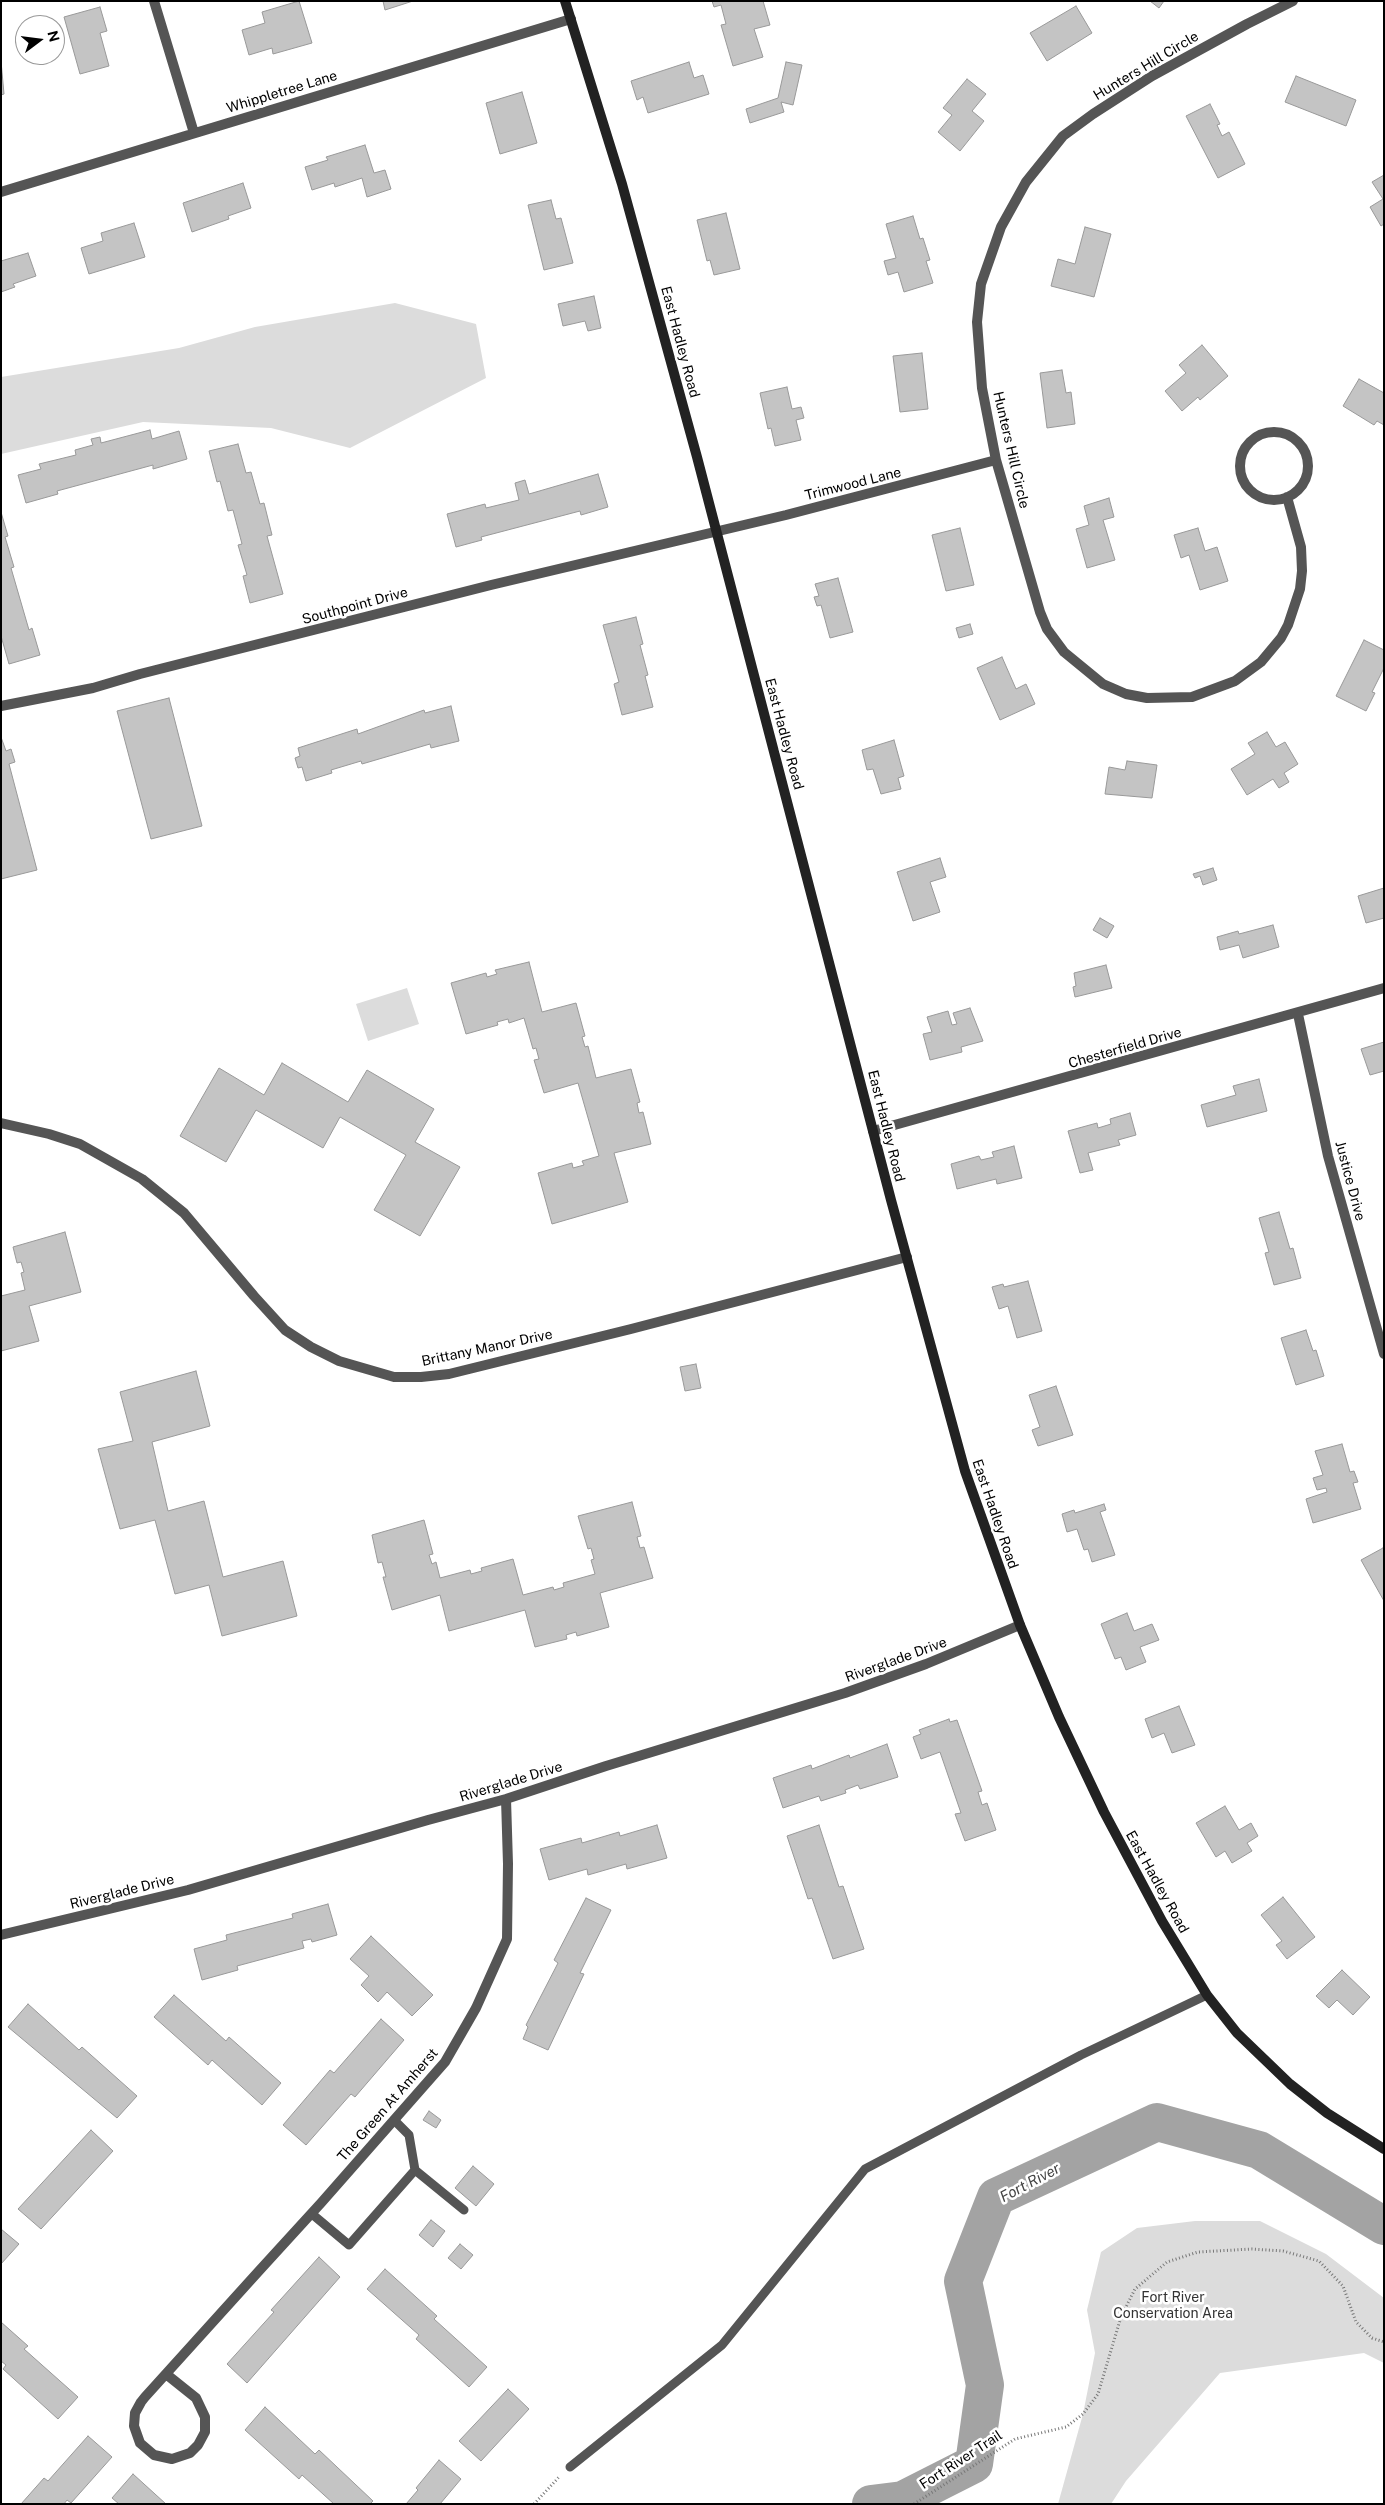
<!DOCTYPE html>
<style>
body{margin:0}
#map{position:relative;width:1385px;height:2505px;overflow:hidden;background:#fff;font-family:"Public Sans",sans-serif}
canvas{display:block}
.frame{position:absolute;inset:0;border:2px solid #000;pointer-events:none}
.north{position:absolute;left:15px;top:15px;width:50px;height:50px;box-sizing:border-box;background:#fff;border:1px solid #999;border-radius:50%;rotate:75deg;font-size:14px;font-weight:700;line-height:20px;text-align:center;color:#000}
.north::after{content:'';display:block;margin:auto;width:18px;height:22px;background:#000;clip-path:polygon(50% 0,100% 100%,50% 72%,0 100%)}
</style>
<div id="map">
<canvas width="1385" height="2505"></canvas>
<div class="frame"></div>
<div class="north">N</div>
</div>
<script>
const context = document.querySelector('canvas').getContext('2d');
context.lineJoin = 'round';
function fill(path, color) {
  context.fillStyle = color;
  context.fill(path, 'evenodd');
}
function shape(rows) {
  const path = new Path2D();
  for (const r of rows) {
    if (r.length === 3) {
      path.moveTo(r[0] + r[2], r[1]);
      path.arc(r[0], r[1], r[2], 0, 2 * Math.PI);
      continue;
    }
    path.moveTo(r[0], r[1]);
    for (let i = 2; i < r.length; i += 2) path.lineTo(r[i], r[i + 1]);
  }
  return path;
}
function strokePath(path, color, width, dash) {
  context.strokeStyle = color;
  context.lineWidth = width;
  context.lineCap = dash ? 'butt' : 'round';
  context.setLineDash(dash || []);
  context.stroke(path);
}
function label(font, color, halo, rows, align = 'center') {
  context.font = font + ' "Public Sans",sans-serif';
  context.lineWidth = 5;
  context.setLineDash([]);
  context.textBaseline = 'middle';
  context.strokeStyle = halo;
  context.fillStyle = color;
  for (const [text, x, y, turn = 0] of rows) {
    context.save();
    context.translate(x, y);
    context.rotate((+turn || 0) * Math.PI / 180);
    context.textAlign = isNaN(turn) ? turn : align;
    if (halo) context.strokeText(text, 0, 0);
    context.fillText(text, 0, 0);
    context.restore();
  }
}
fill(shape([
 [395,303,476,324,486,378,350,448,271,428,143,422,1,454,1,377,179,348,255,327],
 [407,988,419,1024,368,1041,356,1004],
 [1195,2221,1260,2221,1326,2254,1384,2298,1384,2363,1364,2353,1220,2373,1126,2481,1111,2504,1058,2504,1083,2414,1095,2353,1087,2310,1101,2252,1137,2228]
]), '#dcdcdc');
strokePath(shape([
 [871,2504,903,2500,974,2464,985,2385,963,2281,996,2197,1157,2122,1259,2150,1384,2226]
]), '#a3a3a3', 38);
const building = shape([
 [299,1,312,43,273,54,272,48,249,55,242,30,265,23,262,12,299,1],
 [383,1,413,1,385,10,383,1],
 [712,1,763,1,770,25,754,29,763,57,733,66,721,25,726,24,721,5,714,7,712,1],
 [1150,1,1164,1,1159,8,1150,1],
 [1076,6,1092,33,1047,61,1030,33,1076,6],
 [100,7,107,31,100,33,109,66,80,74,64,17,100,7],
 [1,61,4,94,1,95,1,61],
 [689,62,694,78,703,75,709,94,648,113,643,97,637,100,631,81,689,62],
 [786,62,802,65,793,105,781,102,784,112,750,123,746,109,778,98,786,62],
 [1296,76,1356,100,1346,126,1285,102,1296,76],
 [967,79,986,94,972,111,984,121,960,151,938,132,952,115,943,108,967,79],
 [522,92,537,143,500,154,486,103,522,92],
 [1210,104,1220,124,1217,125,1222,136,1229,132,1245,164,1218,178,1186,116,1210,104],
 [365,145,374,173,385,170,391,189,367,197,362,178,335,187,334,183,312,190,305,167,328,160,326,157,365,145],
 [1384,175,1384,224,1381,226,1370,207,1383,199,1372,182,1384,175],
 [243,183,251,208,228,216,229,219,192,232,183,203,243,183],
 [551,200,556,219,561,218,573,263,544,270,528,205,551,200],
 [726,213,740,269,714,275,710,260,707,261,697,220,726,213],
 [913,216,920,239,923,238,930,260,926,261,933,283,904,292,898,272,888,275,884,261,896,258,886,224,913,216],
 [134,223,145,257,89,274,81,248,103,241,101,233,134,223],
 [1085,227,1111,234,1094,297,1051,286,1058,259,1075,264,1085,227],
 [28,253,36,276,13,284,15,287,1,292,1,261,28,253],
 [594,296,601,328,588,331,585,321,563,326,558,304,594,296],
 [1202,345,1228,376,1200,400,1198,397,1182,411,1165,391,1186,373,1179,365,1202,345],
 [922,353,928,409,900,412,893,356,922,353],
 [1062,370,1066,393,1071,392,1075,424,1047,428,1040,373,1062,370],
 [1359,379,1384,393,1384,425,1377,421,1374,425,1343,406,1359,379],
 [787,387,792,409,801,407,804,418,796,420,801,440,775,446,771,428,768,429,760,393,787,387],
 [150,430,152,439,179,431,187,459,153,469,153,465,57,491,58,494,26,503,18,475,41,469,39,464,76,455,75,450,93,445,91,439,100,437,101,443,150,430],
 [238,444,246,473,251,472,260,504,264,503,272,535,267,536,283,594,250,603,243,576,247,575,238,545,242,544,233,510,228,511,220,481,217,482,209,451,238,444],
 [598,474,608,507,581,515,580,511,481,537,482,540,456,547,447,514,485,504,486,508,519,500,515,483,525,480,529,494,598,474],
 [1109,498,1114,517,1103,520,1115,560,1087,568,1076,529,1089,525,1084,506,1109,498],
 [1,512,8,536,5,537,14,567,11,568,29,630,32,628,40,655,9,664,1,636,1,512],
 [960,528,974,585,946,591,932,535,960,528],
 [1198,528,1205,551,1217,547,1228,581,1200,590,1189,555,1181,558,1174,535,1198,528],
 [838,578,853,632,830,638,821,605,817,606,814,597,819,596,815,584,838,578],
 [636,617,643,644,640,645,648,675,645,676,653,707,622,715,614,684,619,682,603,625,636,617],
 [970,624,973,634,959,638,956,628,970,624],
 [1364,640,1384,650,1384,668,1372,692,1375,693,1366,711,1336,696,1364,640],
 [1002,657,1016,689,1026,684,1035,704,1000,720,977,668,1002,657],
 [169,698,202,826,151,839,117,711,169,698],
 [451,706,459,741,431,748,430,744,362,764,361,761,331,770,332,773,306,781,302,767,298,768,295,758,300,756,298,748,357,729,358,734,424,710,425,713,451,706],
 [1267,732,1276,747,1285,742,1298,764,1284,773,1289,782,1279,788,1273,779,1247,795,1231,769,1255,754,1248,743,1267,732],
 [1,737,6,751,11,749,15,762,9,764,37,870,1,879,1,737],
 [894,740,904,776,898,778,901,789,881,794,873,769,867,770,862,750,894,740],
 [1127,761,1157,765,1152,798,1105,794,1109,767,1125,770,1127,761],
 [940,858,946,877,930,882,940,912,913,921,897,872,940,858],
 [1213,868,1217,880,1203,885,1200,876,1195,878,1193,874,1213,868],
 [1384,888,1384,918,1366,923,1358,896,1384,888],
 [1100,918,1114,926,1107,938,1093,930,1100,918],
 [1273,925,1279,947,1243,958,1239,945,1220,950,1217,937,1238,931,1239,934,1273,925],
 [529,962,542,1012,576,1003,585,1036,582,1037,585,1047,588,1046,596,1078,631,1069,640,1102,637,1103,639,1113,643,1112,651,1144,614,1153,628,1202,552,1224,538,1173,572,1163,573,1168,584,1165,582,1161,599,1156,578,1083,544,1093,534,1060,539,1059,536,1048,533,1049,524,1018,509,1023,508,1019,497,1022,498,1025,466,1034,451,983,486,973,487,977,497,974,495,970,529,962],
 [1106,965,1112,988,1075,997,1073,987,1076,986,1074,973,1106,965],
 [970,1008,983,1041,961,1047,962,1052,930,1060,923,1034,932,1032,927,1017,948,1011,952,1025,957,1024,953,1013,970,1008],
 [1384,1042,1384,1071,1370,1075,1361,1049,1384,1042],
 [282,1063,348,1102,367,1070,434,1109,415,1142,460,1167,420,1236,374,1210,406,1155,340,1117,323,1148,256,1110,226,1162,180,1136,219,1068,264,1095,282,1063],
 [1259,1079,1267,1111,1207,1127,1201,1105,1236,1095,1233,1086,1259,1079],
 [1130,1113,1136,1135,1118,1140,1120,1145,1088,1153,1093,1170,1080,1173,1068,1131,1097,1123,1098,1128,1111,1124,1110,1119,1130,1113],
 [1014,1146,1022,1178,997,1184,996,1179,957,1189,951,1164,979,1156,981,1160,994,1157,992,1152,1014,1146],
 [1279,1212,1290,1249,1293,1248,1301,1278,1274,1285,1265,1253,1269,1252,1259,1218,1279,1212],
 [65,1232,81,1292,29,1306,39,1341,1,1351,1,1296,25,1290,21,1273,24,1272,21,1262,17,1263,13,1247,65,1232],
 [1028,1281,1042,1331,1017,1338,1008,1306,999,1309,992,1287,1003,1284,1004,1287,1028,1281],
 [1306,1330,1313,1351,1316,1350,1324,1376,1296,1385,1281,1338,1306,1330],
 [696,1364,701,1388,685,1391,680,1367,696,1364],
 [196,1371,210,1426,152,1442,168,1511,204,1501,223,1577,283,1561,297,1616,222,1636,209,1585,175,1594,155,1520,120,1529,98,1449,133,1441,120,1392,196,1371],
 [1056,1386,1073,1435,1038,1446,1032,1430,1040,1427,1029,1395,1056,1386],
 [1342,1444,1350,1472,1354,1471,1358,1482,1353,1483,1361,1509,1313,1523,1306,1499,1327,1492,1326,1488,1317,1490,1313,1478,1323,1475,1315,1451,1342,1444],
 [632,1502,641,1536,637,1537,640,1548,644,1547,653,1578,600,1593,609,1627,577,1636,576,1632,566,1635,567,1639,535,1647,525,1610,449,1631,440,1595,392,1610,383,1577,386,1577,382,1562,378,1563,372,1535,424,1520,433,1554,429,1555,432,1564,436,1562,440,1578,470,1570,471,1574,482,1571,481,1568,513,1559,523,1595,553,1587,554,1590,564,1587,563,1583,595,1574,591,1560,594,1559,591,1548,588,1549,578,1516,632,1502],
 [1104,1504,1106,1510,1100,1512,1115,1555,1092,1562,1088,1549,1084,1550,1077,1529,1067,1532,1062,1514,1074,1510,1075,1513,1104,1504],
 [1383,1548,1384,1549,1384,1601,1361,1560,1383,1548],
 [1127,1613,1134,1631,1152,1624,1159,1640,1140,1647,1146,1662,1126,1670,1121,1657,1115,1659,1101,1624,1127,1613],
 [1179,1706,1195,1745,1172,1753,1164,1733,1152,1738,1145,1719,1179,1706],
 [949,1719,950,1722,957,1720,982,1791,978,1792,982,1805,987,1803,996,1830,965,1841,955,1814,961,1813,940,1752,921,1759,913,1737,921,1734,919,1730,949,1719],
 [887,1744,898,1777,860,1789,858,1785,845,1790,846,1793,821,1801,819,1796,783,1808,773,1778,811,1765,812,1769,849,1755,850,1758,887,1744],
 [1225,1806,1239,1830,1251,1823,1258,1836,1247,1843,1252,1851,1232,1863,1225,1851,1216,1857,1196,1823,1225,1806],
 [657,1825,667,1858,627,1869,626,1864,588,1875,587,1869,549,1880,540,1849,581,1838,582,1843,619,1832,620,1836,657,1825],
 [819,1825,839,1887,843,1886,864,1949,833,1959,812,1898,808,1899,787,1836,819,1825],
 [1283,1897,1315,1937,1287,1959,1276,1945,1282,1941,1261,1915,1283,1897],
 [586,1898,611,1910,580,1973,584,1974,548,2050,523,2039,528,2027,526,2025,558,1963,554,1960,586,1898],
 [328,1904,337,1935,312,1942,311,1939,302,1941,304,1948,237,1966,238,1970,202,1980,194,1949,227,1940,226,1935,293,1918,292,1914,328,1904],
 [371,1936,433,1995,412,2016,387,1992,378,2002,361,1985,369,1976,350,1959,371,1936],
 [1342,1970,1370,1997,1353,2015,1337,2000,1329,2008,1316,1996,1342,1970],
 [174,1995,226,2041,229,2037,281,2083,262,2105,212,2060,208,2065,154,2017,174,1995],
 [28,2004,79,2050,82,2047,137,2096,117,2118,8,2027,28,2004],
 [381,2019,404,2040,355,2097,351,2094,306,2145,283,2125,330,2070,334,2073,381,2019],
 [429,2111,441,2120,436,2128,423,2120,429,2111],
 [91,2130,113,2151,41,2229,18,2209,91,2130],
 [473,2166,494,2184,476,2206,455,2188,473,2166],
 [431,2220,445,2231,433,2247,419,2235,431,2220],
 [1,2229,19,2244,1,2264,1,2229],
 [460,2244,473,2255,461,2269,448,2258,460,2244],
 [319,2257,340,2277,247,2383,227,2364,274,2312,271,2310,319,2257],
 [385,2269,437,2316,434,2319,487,2367,469,2387,416,2339,419,2335,367,2289,385,2269],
 [1,2322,28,2346,24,2349,78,2397,58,2419,3,2369,6,2365,1,2361,1,2322],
 [508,2389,529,2409,481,2461,459,2441,508,2389],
 [265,2407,315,2454,319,2450,373,2501,370,2504,334,2504,302,2475,299,2479,245,2430,265,2407],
 [88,2436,112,2457,71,2503,67,2500,64,2504,21,2504,44,2478,48,2481,88,2436],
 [439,2460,461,2479,440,2504,406,2504,418,2490,416,2488,439,2460],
 [133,2474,166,2504,119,2504,112,2498,133,2474]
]);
fill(building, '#c4c4c4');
strokePath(building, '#999', 1);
strokePath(shape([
 [534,2504,560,2476],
 [914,2504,1015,2439,1066,2427,1083,2414,1098,2394,1121,2317,1135,2289,1167,2262,1198,2252,1252,2249,1283,2251,1319,2261,1343,2286,1356,2322,1372,2338,1384,2342]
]), '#777', 3, [1, 2.5]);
strokePath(shape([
 [394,2120,409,2135,415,2170],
 [312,2214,349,2245,415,2170,464,2210],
 [570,2467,722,2345,865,2169,1081,2055,1207,1995]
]), '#555', 9);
strokePath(shape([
 [154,1,194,133],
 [1,192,571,19],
 [1274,466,34],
 [1287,497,1301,547,1302,571,1300,589,1288,625,1281,638,1261,662,1235,681,1192,697,1147,698,1126,694,1103,684,1064,652,1047,629,1040,612,996,460,982,388,977,322,981,284,1001,227,1026,182,1063,136,1093,114,1152,76,1247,24,1293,1],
 [1,706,93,688,140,674,491,585,786,515,996,460],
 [1298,1014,1328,1156,1384,1354],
 [1,1123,49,1134,80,1144,142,1179,184,1213,254,1296,285,1330,311,1347,339,1361,394,1377,421,1377,449,1374,631,1329,907,1257],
 [873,1131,1384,988],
 [1,1935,188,1890,428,1820,506,1799,606,1766,845,1693,926,1664,1020,1625],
 [166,2374,196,2398,205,2417,205,2432,198,2445,190,2453,172,2459,154,2455,140,2443,134,2426,135,2413,141,2402,145,2397,258,2272,321,2203,445,2062,476,2008,507,1939,508,1864,506,1799]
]), '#555', 10);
strokePath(shape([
 [565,1,622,184,697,457,891,1200,965,1471,1020,1625,1059,1717,1104,1812,1162,1921,1207,1995,1237,2033,1290,2084,1327,2113,1384,2149]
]), '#222', 10);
label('14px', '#000', '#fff', [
 ["Hunters Hill Circle",1146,66,-31],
 ["Whippletree Lane",282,92,-17],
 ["East Hadley Road",680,342,75],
 ["Hunters Hill Circle",1011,450,77],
 ["Trimwood Lane",853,484,-14],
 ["Southpoint Drive",355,606,-15],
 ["East Hadley Road",784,734,75],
 ["Chesterfield Drive",1125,1048,-16],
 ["East Hadley Road",886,1126,76],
 ["Justice Drive",1350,1181,75],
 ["Brittany Manor Drive",487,1348,-12],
 ["East Hadley Road",995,1514,71],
 ["Riverglade Drive",896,1660,-20],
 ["Riverglade Drive",511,1782,-17],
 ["East Hadley Road",1157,1882,61],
 ["Riverglade Drive",122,1892,-14],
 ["The Green At Amherst",388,2105,-49],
 ["Fort River Trail",961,2460,-33]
]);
label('14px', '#333', '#fff', [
 ["Fort River",1173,2298],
 ["Conservation Area",1173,2314]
]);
label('italic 15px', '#444', '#fff', [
 ["Fort River",1030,2183,-28]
]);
</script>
